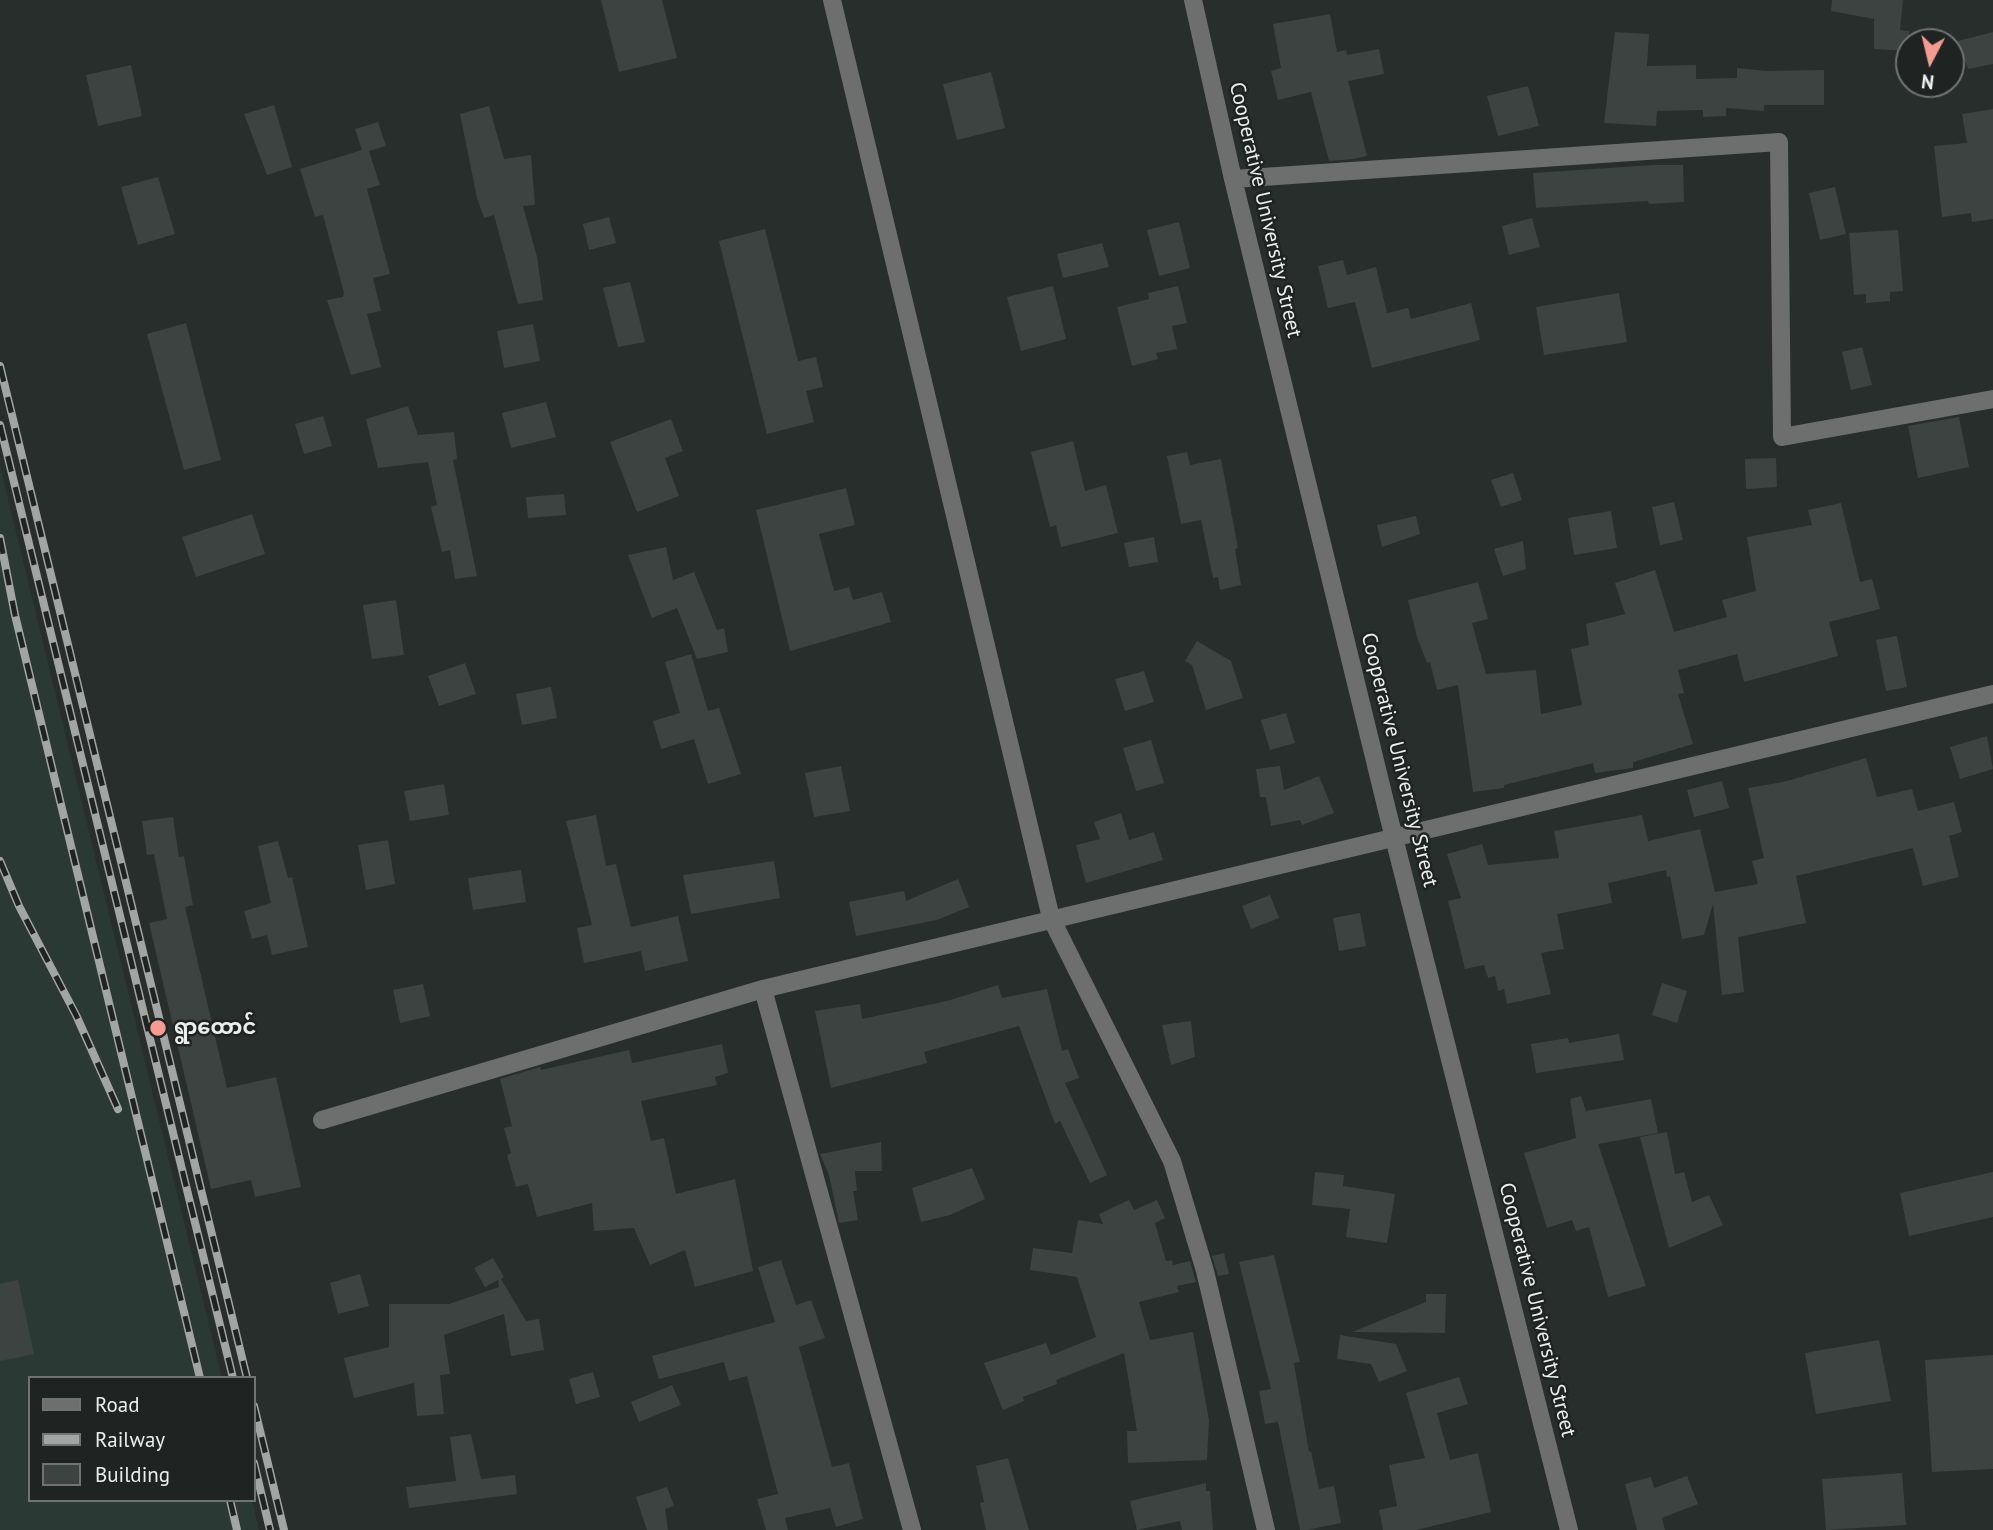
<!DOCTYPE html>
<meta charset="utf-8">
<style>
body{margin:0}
#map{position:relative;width:1993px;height:1530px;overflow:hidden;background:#282e2c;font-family:"PT Sans",sans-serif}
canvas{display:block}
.legend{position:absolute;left:28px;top:1376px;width:228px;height:126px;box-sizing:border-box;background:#1f2423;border:2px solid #707573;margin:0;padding:9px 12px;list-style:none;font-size:21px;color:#eaeeec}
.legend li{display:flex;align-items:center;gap:14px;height:35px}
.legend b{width:35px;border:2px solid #707573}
.north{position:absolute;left:1895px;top:28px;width:70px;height:70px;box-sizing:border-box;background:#1f2423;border:2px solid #707573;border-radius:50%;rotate:187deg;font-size:19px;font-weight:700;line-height:28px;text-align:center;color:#eaeeec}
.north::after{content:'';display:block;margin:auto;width:24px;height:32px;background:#f59c91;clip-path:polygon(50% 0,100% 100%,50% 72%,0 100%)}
</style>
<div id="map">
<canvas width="1993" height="1530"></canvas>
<ul class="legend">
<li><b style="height:9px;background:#6c6f6e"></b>Road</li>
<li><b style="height:9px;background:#a1a6a4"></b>Railway</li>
<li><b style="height:19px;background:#3c4341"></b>Building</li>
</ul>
<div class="north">N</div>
</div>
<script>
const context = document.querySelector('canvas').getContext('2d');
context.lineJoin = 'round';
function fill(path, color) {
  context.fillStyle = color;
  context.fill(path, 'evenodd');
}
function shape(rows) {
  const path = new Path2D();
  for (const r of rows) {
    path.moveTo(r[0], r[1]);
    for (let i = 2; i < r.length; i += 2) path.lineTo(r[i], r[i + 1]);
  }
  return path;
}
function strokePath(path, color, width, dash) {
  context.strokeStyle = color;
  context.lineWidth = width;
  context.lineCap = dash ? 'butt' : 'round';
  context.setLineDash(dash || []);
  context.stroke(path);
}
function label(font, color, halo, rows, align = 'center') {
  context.font = font + ' "PT Sans","Noto Sans Myanmar",sans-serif';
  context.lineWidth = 5;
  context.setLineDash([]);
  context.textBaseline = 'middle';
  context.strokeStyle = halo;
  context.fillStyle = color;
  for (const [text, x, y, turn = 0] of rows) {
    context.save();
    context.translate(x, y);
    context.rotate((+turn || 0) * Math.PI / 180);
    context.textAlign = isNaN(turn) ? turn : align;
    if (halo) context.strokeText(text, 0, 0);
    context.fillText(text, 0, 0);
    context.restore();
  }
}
fill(shape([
 [0,466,222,1378,30,1378,30,1500,252,1500,259,1530,0,1530]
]), '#2b3935');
fill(shape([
 [601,0,662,0,677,58,619,72],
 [1832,0,1903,0,1900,30,1909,31,1909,51,1874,49,1874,19,1831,11],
 [1330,14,1337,52,1346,50,1347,55,1379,49,1384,74,1348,81,1367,156,1353,159,1329,161,1311,92,1278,100,1271,71,1281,68,1273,24],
 [1615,32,1649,34,1647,66,1696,65,1696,79,1737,78,1737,68,1766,71,1824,70,1824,105,1764,105,1764,111,1726,108,1726,116,1703,117,1703,110,1657,111,1656,126,1604,123],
 [1993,32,1993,64,1968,69,1958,41],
 [131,65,142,116,98,126,86,75],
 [991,72,1005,128,957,140,943,84],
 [1528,86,1539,126,1498,136,1487,96],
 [274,105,292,167,267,175,244,114],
 [489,106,504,159,531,155,535,205,523,206,537,257,543,300,518,304,494,215,484,218,477,198,460,114],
 [1993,109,1993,219,1972,222,1971,213,1942,217,1934,146,1967,143,1962,114],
 [378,122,386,146,369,151,380,185,367,189,390,274,373,278,381,311,367,314,381,367,351,375,327,300,343,297,344,293,323,215,315,217,300,169,362,150,355,129],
 [1653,165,1683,165,1684,202,1649,204,1648,201,1536,208,1533,173],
 [158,177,175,234,138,245,121,187],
 [1835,187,1846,234,1820,240,1809,193],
 [609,217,616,243,589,250,583,224],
 [1532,218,1540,247,1509,255,1502,226],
 [1179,222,1190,268,1159,276,1147,230],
 [765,229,798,361,816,357,823,387,806,391,814,422,767,434,719,241],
 [1898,230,1903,291,1890,292,1890,301,1866,303,1866,294,1854,295,1849,233],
 [1102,243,1109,267,1063,278,1057,254],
 [1343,260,1347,275,1376,267,1387,313,1408,308,1411,319,1471,303,1480,340,1372,368,1355,302,1328,308,1318,266],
 [630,282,645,342,618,347,603,288],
 [1053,286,1066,339,1021,351,1007,297],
 [1178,286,1187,323,1172,326,1177,349,1156,353,1158,359,1132,366,1117,307,1149,299,1148,293],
 [1619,293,1627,342,1544,355,1536,307],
 [186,323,221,460,184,470,147,334],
 [533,324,540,361,504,368,497,331],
 [1862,347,1872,385,1851,390,1842,352],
 [546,402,556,437,511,448,502,413],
 [408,406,418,435,454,432,457,459,453,460,477,576,455,579,450,550,442,552,431,507,437,505,428,462,378,468,366,419],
 [323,416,332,446,304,454,295,424],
 [1959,417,1969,467,1918,478,1908,426],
 [671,419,683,451,665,458,679,496,637,512,610,442],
 [1073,441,1085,491,1106,485,1118,533,1061,547,1056,525,1050,527,1031,452],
 [1187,452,1190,465,1221,459,1238,548,1235,549,1241,585,1220,590,1218,577,1213,578,1201,520,1181,524,1167,456],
 [1776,458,1777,487,1746,489,1745,459],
 [1513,473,1522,500,1501,507,1491,480],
 [846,488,855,525,819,534,834,591,849,587,853,600,882,592,891,622,790,651,756,510],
 [564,494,566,515,528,518,526,497],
 [1674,502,1683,540,1660,545,1652,507],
 [1841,503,1860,582,1872,579,1880,609,1829,622,1838,656,1744,682,1737,654,1678,670,1684,693,1678,694,1693,744,1633,762,1633,768,1595,773,1593,763,1504,785,1504,788,1473,792,1458,685,1437,690,1430,662,1427,663,1417,637,1408,600,1478,582,1488,619,1472,623,1486,674,1536,670,1541,714,1582,705,1571,649,1589,645,1586,624,1625,614,1615,583,1655,570,1674,632,1727,617,1722,600,1756,591,1747,537,1812,525,1808,510],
 [1611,511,1617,548,1574,555,1568,518],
 [252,514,265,554,196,577,182,537],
 [1416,516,1420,534,1382,547,1377,525],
 [1154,537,1158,562,1129,567,1124,543],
 [1523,541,1526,569,1503,576,1494,549],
 [666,547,673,580,694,572,717,630,724,628,728,652,697,659,677,608,652,618,628,555],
 [396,600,404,655,372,659,363,605],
 [1897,636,1907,687,1886,691,1876,640],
 [1197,641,1231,661,1243,698,1206,710,1192,665,1185,661],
 [691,654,708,711,719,708,741,774,708,784,694,739,661,749,653,721,680,713,665,662],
 [465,663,476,694,439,706,428,676],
 [1144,671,1154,702,1125,711,1115,679],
 [551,687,557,718,522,725,516,694],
 [1286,713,1295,743,1270,750,1261,720],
 [1987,736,1993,769,1960,779,1950,747],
 [1151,740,1164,783,1136,791,1123,748],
 [1866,758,1877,797,1912,789,1918,811,1954,802,1962,832,1949,836,1959,877,1923,886,1913,848,1796,876,1806,923,1738,937,1744,992,1722,995,1713,904,1704,935,1682,939,1670,876,1667,877,1666,870,1608,883,1612,903,1557,914,1564,949,1541,953,1551,994,1507,1004,1504,989,1498,991,1495,976,1488,978,1484,965,1465,969,1448,901,1461,898,1447,854,1482,844,1488,865,1559,858,1554,831,1642,815,1648,841,1700,829,1715,892,1758,884,1752,861,1764,858,1748,788,1783,782],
 [841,766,850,811,814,817,805,773],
 [1280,766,1284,790,1319,776,1334,813,1302,825,1300,820,1271,826,1266,797,1260,797,1256,769],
 [1722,781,1729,808,1694,817,1687,790],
 [444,784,449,815,410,821,404,791],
 [1121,813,1129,840,1154,832,1163,860,1086,883,1076,845,1100,839,1094,822],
 [596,815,606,866,616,864,631,927,678,916,688,961,645,971,641,951,584,963,577,928,592,925,566,821],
 [173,817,179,857,184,856,193,905,185,907,227,1088,276,1077,301,1187,255,1197,251,1180,211,1189,149,923,167,919,154,854,147,855,142,821],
 [388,840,395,884,366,890,358,845],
 [278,841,288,878,292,877,308,947,272,955,267,935,252,939,244,911,271,903,258,846],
 [774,861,780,898,691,914,683,875],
 [521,870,526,902,473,910,468,878],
 [958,879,969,907,937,920,856,936,849,902,904,891,906,901],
 [1270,895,1279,918,1251,929,1242,906],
 [1360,913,1366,946,1339,951,1333,918],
 [1662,983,1687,991,1677,1023,1652,1015],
 [423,984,430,1016,400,1023,393,990],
 [998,985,1002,998,1047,989,1062,1051,1068,1049,1079,1078,1065,1083,1107,1175,1090,1183,1060,1121,1055,1124,1019,1026,924,1052,927,1063,831,1088,815,1011,860,1004,862,1019,947,1001],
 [1191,1021,1195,1057,1171,1065,1162,1025],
 [1619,1034,1624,1060,1536,1073,1531,1044,1568,1038,1569,1043],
 [722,1044,728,1073,715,1077,717,1085,641,1101,651,1141,664,1138,676,1194,735,1179,753,1271,695,1287,685,1250,650,1265,634,1228,594,1231,592,1203,537,1217,528,1184,516,1187,507,1155,511,1153,504,1128,512,1126,500,1079,540,1067,541,1070,629,1050,632,1063],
 [1581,1096,1586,1111,1651,1099,1658,1133,1598,1144,1646,1286,1608,1297,1589,1227,1576,1231,1572,1220,1547,1228,1524,1153,1576,1138,1570,1099],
 [1667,1132,1675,1174,1684,1172,1692,1202,1709,1195,1723,1225,1669,1248,1640,1137],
 [881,1142,882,1171,855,1171,857,1191,853,1191,858,1220,839,1223,829,1175,820,1154],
 [972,1168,985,1199,950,1215,921,1222,912,1188],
 [1315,1172,1344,1175,1343,1186,1395,1194,1387,1243,1346,1237,1350,1209,1312,1205],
 [1993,1172,1993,1217,1909,1236,1900,1193],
 [1129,1200,1134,1210,1157,1200,1165,1218,1155,1223,1166,1261,1172,1260,1173,1265,1190,1261,1196,1282,1177,1286,1179,1292,1139,1302,1150,1340,1193,1332,1209,1420,1207,1460,1128,1463,1127,1431,1137,1431,1124,1353,1056,1380,1057,1384,1023,1397,1024,1401,1003,1410,984,1363,1046,1343,1051,1355,1096,1337,1077,1277,1030,1270,1033,1248,1072,1253,1078,1220,1103,1224,1099,1214],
 [1224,1253,1229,1274,1218,1276,1212,1256],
 [1274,1255,1300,1362,1294,1363,1309,1452,1311,1451,1319,1489,1334,1486,1341,1523,1307,1530,1300,1530,1278,1422,1265,1424,1259,1391,1271,1389,1239,1262],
 [493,1258,504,1277,501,1279,526,1321,539,1319,544,1350,511,1356,504,1314,444,1335,450,1374,440,1375,444,1414,417,1416,414,1383,354,1398,344,1358,389,1347,389,1304,449,1304,499,1287,498,1280,485,1287,474,1268],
 [781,1260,796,1305,811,1300,825,1338,799,1347,832,1467,849,1463,863,1519,836,1527,830,1508,785,1518,788,1530,766,1530,757,1499,778,1494,747,1376,729,1381,724,1362,659,1379,652,1356,775,1322,758,1267],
 [360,1274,369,1306,338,1314,330,1283],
 [18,1280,34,1354,0,1361,0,1284],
 [1426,1294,1446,1294,1445,1333,1352,1332,1426,1302],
 [1340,1335,1396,1344,1407,1371,1379,1382,1371,1364,1337,1359],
 [1879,1340,1891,1401,1816,1414,1805,1353],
 [1993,1355,1993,1469,1932,1472,1925,1360],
 [593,1372,600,1397,576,1404,569,1379],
 [1459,1377,1468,1404,1437,1413,1450,1460,1478,1453,1491,1512,1416,1530,1383,1530,1379,1510,1397,1506,1389,1465,1425,1458,1406,1393],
 [672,1385,681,1405,639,1422,631,1402],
 [471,1434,481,1479,515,1475,517,1494,409,1508,406,1487,456,1481,450,1437],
 [1008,1458,1029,1530,986,1530,980,1503,984,1502,976,1466],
 [1902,1473,1906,1525,1826,1530,1822,1479],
 [1687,1476,1698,1504,1662,1518,1665,1530,1637,1530,1625,1484,1651,1477,1654,1488],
 [1206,1483,1206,1491,1210,1491,1213,1530,1182,1530,1180,1521,1137,1530,1130,1501],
 [667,1487,674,1506,665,1509,668,1530,647,1530,636,1497]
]), '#3c4341');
strokePath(shape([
 [832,0,1051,918,1172,1161,1205,1271,1266,1530],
 [1193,0,1233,179,1388,814,1569,1530],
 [1233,179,1779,142,1782,437,1993,399],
 [763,989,912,1530],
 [322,1120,763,989,1993,694]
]), '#6c6f6e', 18);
const rail = shape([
 [0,366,247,1378],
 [0,425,233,1378],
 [0,538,15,615,200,1378],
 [0,861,19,906,76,1015,118,1109],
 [254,1406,284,1530],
 [254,1463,270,1530],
 [230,1500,237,1530]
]);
strokePath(rail, '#a1a6a4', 8);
strokePath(rail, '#1f2423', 5, [16]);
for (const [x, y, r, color] of [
 [158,1028,9,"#f59c91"]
]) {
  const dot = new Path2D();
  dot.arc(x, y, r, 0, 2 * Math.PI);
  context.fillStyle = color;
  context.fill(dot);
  strokePath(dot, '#1f2423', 2.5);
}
label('21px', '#eaeeec', '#1f2423', [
 ["Cooperative University Street",1265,210,77],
 ["Cooperative University Street",1399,760,76],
 ["Cooperative University Street",1537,1310,76]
]);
label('bold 21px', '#eaeeec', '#1f2423', [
 ["ရွာထောင်",174,1028]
], 'left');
</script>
